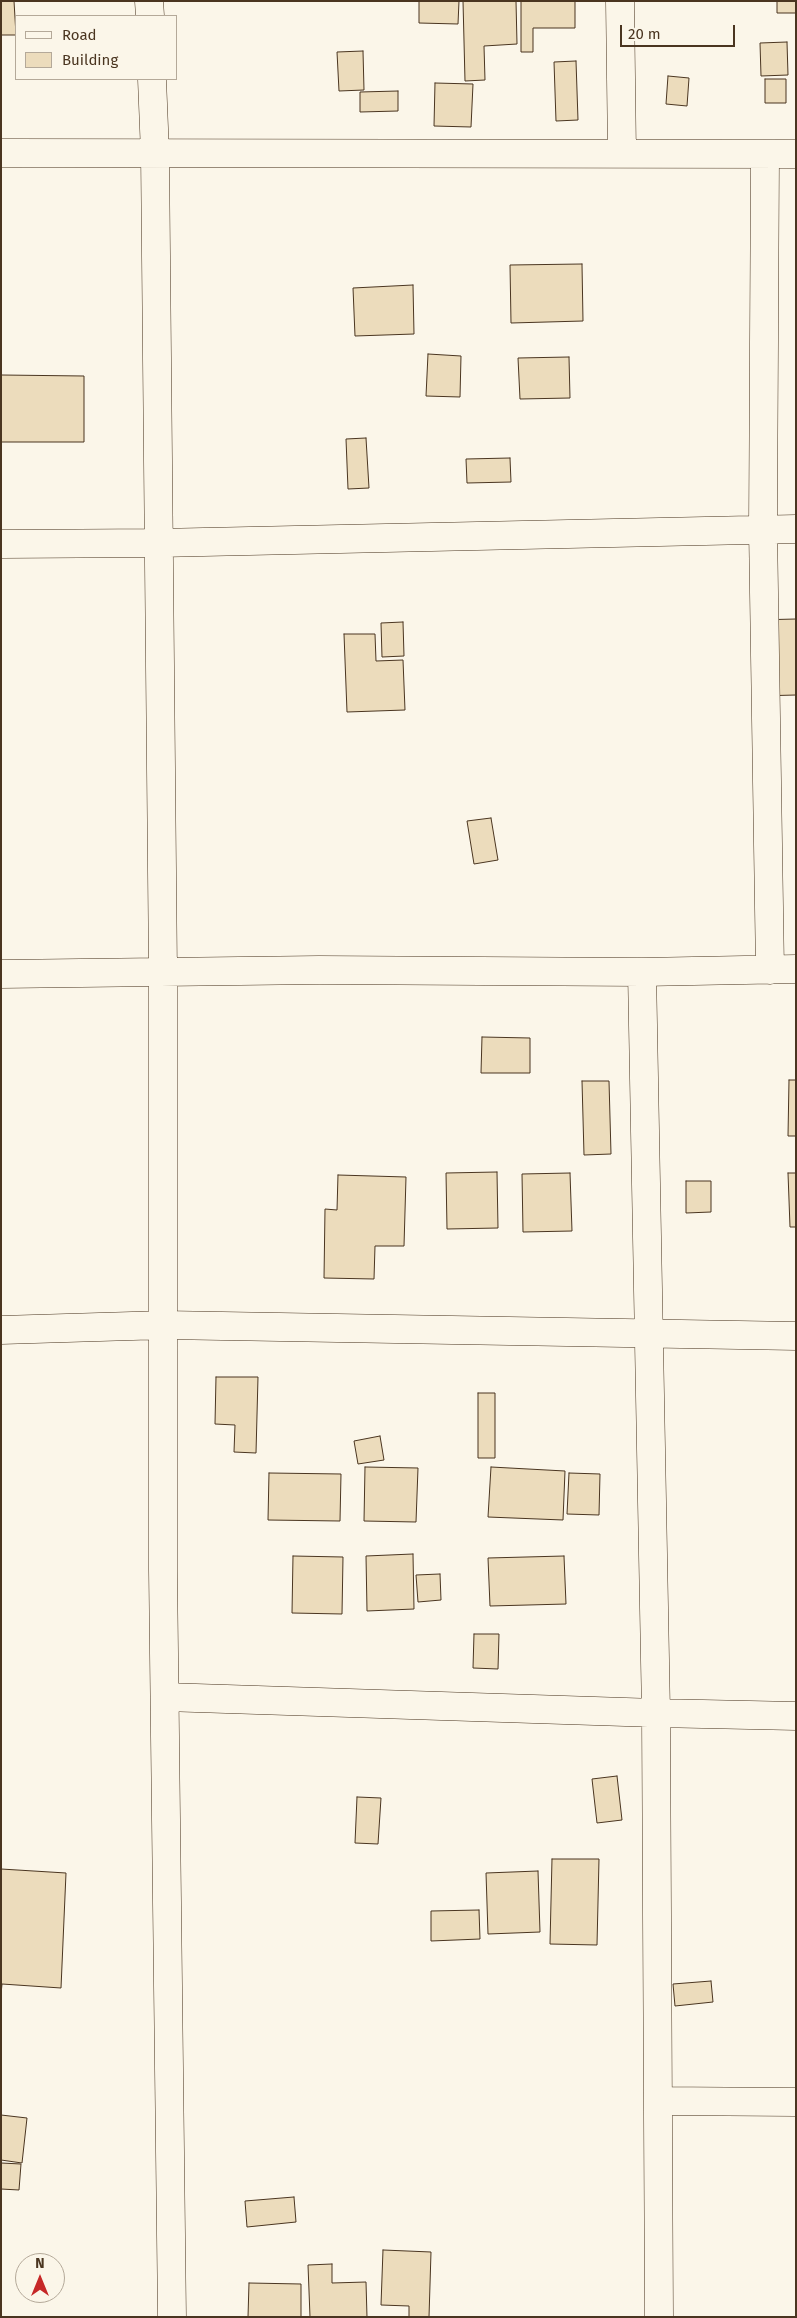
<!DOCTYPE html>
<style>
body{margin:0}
#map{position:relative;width:797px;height:2318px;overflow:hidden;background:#fbf6e9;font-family:"Fira Sans",sans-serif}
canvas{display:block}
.frame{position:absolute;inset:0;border:2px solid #4a3520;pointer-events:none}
.legend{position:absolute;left:15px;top:15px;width:162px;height:65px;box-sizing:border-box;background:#fbf6e9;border:1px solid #b4a999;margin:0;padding:6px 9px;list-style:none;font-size:15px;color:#4a3520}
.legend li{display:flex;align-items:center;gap:10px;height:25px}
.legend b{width:25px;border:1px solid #b4a999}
.north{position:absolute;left:15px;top:2253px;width:50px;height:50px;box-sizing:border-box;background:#fbf6e9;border:1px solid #b4a999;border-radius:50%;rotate:0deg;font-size:14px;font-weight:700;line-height:20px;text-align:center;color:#4a3520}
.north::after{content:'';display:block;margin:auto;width:18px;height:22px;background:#c62828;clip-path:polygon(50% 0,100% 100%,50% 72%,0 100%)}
.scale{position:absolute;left:620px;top:25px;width:115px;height:22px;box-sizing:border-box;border:2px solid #4a3520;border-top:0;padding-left:6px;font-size:15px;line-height:18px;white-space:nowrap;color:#4a3520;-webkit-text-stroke:4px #fbf6e9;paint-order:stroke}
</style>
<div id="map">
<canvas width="797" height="2318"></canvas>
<div class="frame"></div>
<ul class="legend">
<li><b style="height:6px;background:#fbf6e9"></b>Road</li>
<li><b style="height:14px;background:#ecdcbc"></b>Building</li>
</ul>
<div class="north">N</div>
<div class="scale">20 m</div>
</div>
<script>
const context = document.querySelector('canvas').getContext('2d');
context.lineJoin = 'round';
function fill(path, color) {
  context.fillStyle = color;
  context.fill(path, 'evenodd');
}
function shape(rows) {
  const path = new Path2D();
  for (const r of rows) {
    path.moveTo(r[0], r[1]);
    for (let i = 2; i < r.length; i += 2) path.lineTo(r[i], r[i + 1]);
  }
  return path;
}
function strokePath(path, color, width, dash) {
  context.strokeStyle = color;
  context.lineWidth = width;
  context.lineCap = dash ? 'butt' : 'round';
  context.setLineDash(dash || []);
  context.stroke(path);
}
const building = shape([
 [1,1,14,1,16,35,1,35,1,1],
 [419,1,459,1,458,24,419,23,419,1],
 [463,1,516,1,517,44,484,46,485,80,465,81,463,1],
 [521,1,575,1,575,28,533,28,533,52,521,52,521,1],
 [777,1,796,1,796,13,777,13,777,1],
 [787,42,788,75,761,76,760,43,787,42],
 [363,51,364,90,339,91,337,52,363,51],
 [576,61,578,120,556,121,554,62,576,61],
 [668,76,689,78,687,106,666,104,668,76],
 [765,79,786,79,786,103,765,103,765,79],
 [435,83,473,84,471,127,434,126,435,83],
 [398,91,398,111,360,112,360,92,398,91],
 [582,264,583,321,511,323,510,265,582,264],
 [413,285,414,334,355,336,353,288,413,285],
 [428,354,461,356,460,397,426,396,428,354],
 [569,357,570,398,520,399,518,358,569,357],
 [1,375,84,376,84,442,1,442,1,375],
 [366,438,369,488,348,489,346,439,366,438],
 [510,458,511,482,467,483,466,459,510,458],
 [796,619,796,695,758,696,756,620,796,619],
 [403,622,404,656,382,657,381,623,403,622],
 [344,634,375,634,376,661,403,660,405,710,347,712,344,634],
 [491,818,498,860,474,864,467,821,491,818],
 [482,1037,530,1038,530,1073,481,1073,482,1037],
 [789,1080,796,1080,796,1136,788,1136,789,1080],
 [582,1081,609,1081,611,1154,584,1155,582,1081],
 [497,1172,498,1228,447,1229,446,1173,497,1172],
 [570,1173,572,1231,523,1232,522,1174,570,1173],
 [788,1173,796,1173,796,1227,790,1227,788,1173],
 [338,1175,406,1177,404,1246,375,1246,374,1279,324,1278,325,1209,337,1210,338,1175],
 [686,1181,711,1181,711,1212,686,1213,686,1181],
 [216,1377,258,1377,256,1453,234,1452,235,1425,215,1424,216,1377],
 [478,1393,495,1393,495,1458,478,1458,478,1393],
 [380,1436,384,1460,358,1464,354,1441,380,1436],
 [365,1467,418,1468,416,1522,364,1521,365,1467],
 [491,1467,565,1471,563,1520,488,1517,491,1467],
 [269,1473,341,1474,340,1521,268,1520,269,1473],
 [569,1473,600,1474,599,1515,567,1514,569,1473],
 [413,1554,414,1609,367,1611,366,1556,413,1554],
 [293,1556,343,1557,342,1614,292,1613,293,1556],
 [564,1556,566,1604,490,1606,488,1558,564,1556],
 [440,1574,441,1600,418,1602,416,1575,440,1574],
 [474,1634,499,1634,498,1669,473,1668,474,1634],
 [617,1776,622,1820,597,1823,592,1779,617,1776],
 [357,1797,381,1798,378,1844,355,1843,357,1797],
 [552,1859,599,1859,597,1945,550,1944,552,1859],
 [1,1869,66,1873,61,1988,2,1984,1,1994,1,1869],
 [538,1871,540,1932,488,1934,486,1873,538,1871],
 [479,1910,480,1939,431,1941,431,1911,479,1910],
 [711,1981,713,2002,675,2006,673,1984,711,1981],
 [1,2115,27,2118,22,2163,1,2160,1,2115],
 [1,2163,21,2164,19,2190,1,2189,1,2163],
 [294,2197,296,2222,247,2227,245,2201,294,2197],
 [383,2250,431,2252,429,2317,409,2317,409,2306,381,2305,383,2250],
 [332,2264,332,2283,366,2282,367,2317,310,2317,308,2265,332,2264],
 [249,2283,301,2284,301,2317,248,2317,249,2283]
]);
fill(building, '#ecdcbc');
strokePath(building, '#4a3520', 1);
const minor = shape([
 [149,1,150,16],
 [620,1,622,154],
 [152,79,155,153,163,973,163,1570,172,2317],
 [1,153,796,154],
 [765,155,763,529,770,970],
 [1,544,158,543,796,529],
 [642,972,656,1713,659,2317],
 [1,974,319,970,642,972,796,969],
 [1,1330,165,1325,796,1336],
 [165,1697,656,1713,796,1716],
 [658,2101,796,2102]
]);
strokePath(minor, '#4a3520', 29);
strokePath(minor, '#fbf6e9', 28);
</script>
